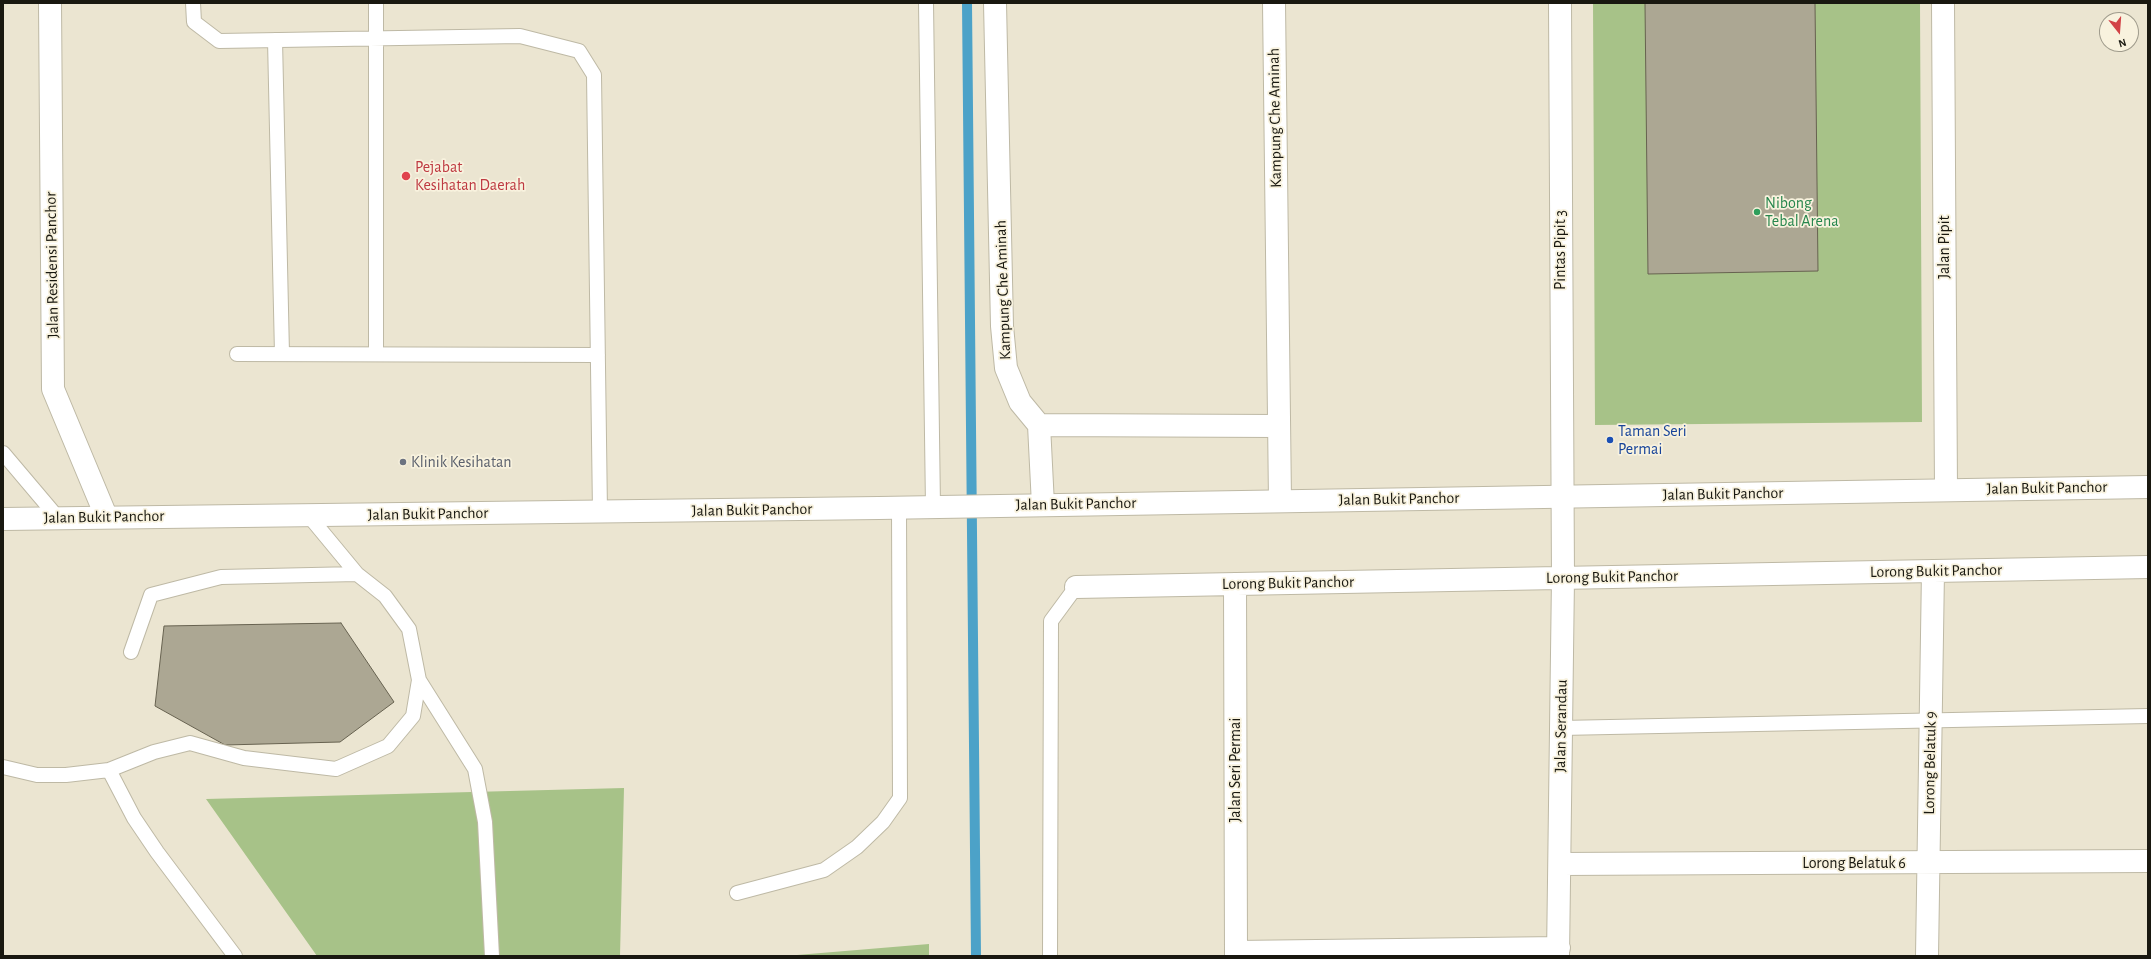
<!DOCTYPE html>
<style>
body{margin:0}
#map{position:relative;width:2151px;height:959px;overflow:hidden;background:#ebe5d1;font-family:"Alegreya Sans",sans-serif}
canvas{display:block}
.frame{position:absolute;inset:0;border:4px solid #191810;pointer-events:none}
.north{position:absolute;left:2099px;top:12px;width:40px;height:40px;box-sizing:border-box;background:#f8f2de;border:1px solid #9f9b8c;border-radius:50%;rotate:163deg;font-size:11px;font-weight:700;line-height:16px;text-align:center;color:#191810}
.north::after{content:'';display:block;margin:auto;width:14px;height:18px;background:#d24347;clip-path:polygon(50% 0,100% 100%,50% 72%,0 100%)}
</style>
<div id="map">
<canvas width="2151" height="959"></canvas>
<div class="frame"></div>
<div class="north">N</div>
</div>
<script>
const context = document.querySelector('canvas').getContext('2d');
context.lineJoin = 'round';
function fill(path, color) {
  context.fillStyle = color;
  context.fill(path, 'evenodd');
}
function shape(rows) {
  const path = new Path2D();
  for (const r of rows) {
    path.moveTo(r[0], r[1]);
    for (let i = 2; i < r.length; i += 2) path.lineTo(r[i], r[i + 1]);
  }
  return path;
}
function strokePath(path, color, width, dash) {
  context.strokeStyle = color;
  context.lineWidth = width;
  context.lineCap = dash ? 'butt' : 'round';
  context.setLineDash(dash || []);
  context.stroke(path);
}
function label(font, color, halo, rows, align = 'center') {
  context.font = font + ' "Alegreya Sans",sans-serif';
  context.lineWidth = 3.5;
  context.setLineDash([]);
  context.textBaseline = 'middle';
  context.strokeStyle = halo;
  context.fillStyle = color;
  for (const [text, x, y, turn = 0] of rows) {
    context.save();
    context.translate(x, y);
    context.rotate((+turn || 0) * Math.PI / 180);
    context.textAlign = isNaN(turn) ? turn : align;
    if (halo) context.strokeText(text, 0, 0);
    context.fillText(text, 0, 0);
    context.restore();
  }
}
fill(shape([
 [1593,3,1920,3,1922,422,1595,425],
 [624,788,620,956,317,956,206,799],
 [929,944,929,956,785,956]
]), '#a7c288');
strokePath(shape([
 [967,3,976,956]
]), '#4ca2c8', 10);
const building = shape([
 [1645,3,1815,3,1818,271,1648,274,1645,3],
 [341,623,394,702,340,742,225,745,155,706,164,626,341,623]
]);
fill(building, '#aca793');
strokePath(building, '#676250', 1);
const lane = shape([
 [193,3,194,22,219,41,520,36,579,51,594,75,600,512],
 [926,3,933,507],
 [275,40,282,354],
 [237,354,598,355],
 [376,354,376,3],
 [3,453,58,518],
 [131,652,151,595,221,577,357,574],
 [419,680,475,769,485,822,492,956],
 [1561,728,2148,716],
 [3,767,37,775,66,775,109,770,154,752,190,743,244,758,336,769,388,746,413,716,419,680,409,629,385,596,357,574,309,516],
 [109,770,134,818,157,852,235,956],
 [737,893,824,870,857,847,883,822,900,798,899,508],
 [1050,956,1051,621,1076,587]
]);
const street = shape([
 [50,3,53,389,106,516],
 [995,3,1002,326,1006,368,1020,402,1039,425,1278,426],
 [1274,3,1280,501],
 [1943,3,1946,490],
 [1039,425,1043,505],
 [1235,584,1236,956],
 [1076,587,2148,567],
 [1560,864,2148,861],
 [1236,952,1559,948],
 [1558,956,1563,578,1560,3],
 [1927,956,1933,571]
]);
const secondary = shape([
 [3,519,879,508,2148,487]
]);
strokePath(lane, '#beb9a5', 16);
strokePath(street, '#beb9a5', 24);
strokePath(secondary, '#beb9a5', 24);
strokePath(lane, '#fff', 14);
strokePath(street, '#fff', 22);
strokePath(secondary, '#fff', 22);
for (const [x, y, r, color] of [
 [406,176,5,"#e0444e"],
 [1757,212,4,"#2e9e5b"],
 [1610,440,4,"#1a4fb4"],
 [403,462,4,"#6b7280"]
]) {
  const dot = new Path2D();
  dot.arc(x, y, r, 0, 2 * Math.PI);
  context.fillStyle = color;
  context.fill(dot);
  strokePath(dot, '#f8f2de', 1.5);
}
label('16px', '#191810', '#f8f2de', [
 ["Kampung Che Aminah",1275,118,-91],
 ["Jalan Pipit",1944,247,-90],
 ["Pintas Pipit 3",1560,250,-90],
 ["Jalan Residensi Panchor",52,265,-91],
 ["Kampung Che Aminah",1003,290,-92],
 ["Jalan Bukit Panchor",2047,488,-1],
 ["Jalan Bukit Panchor",1723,494,-1],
 ["Jalan Bukit Panchor",1399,499,-1],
 ["Jalan Bukit Panchor",1076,504,-1],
 ["Jalan Bukit Panchor",752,510,-1],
 ["Jalan Bukit Panchor",428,514,-1],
 ["Jalan Bukit Panchor",104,517,-1],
 ["Lorong Bukit Panchor",1936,571,-1],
 ["Lorong Bukit Panchor",1612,577,-1],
 ["Lorong Bukit Panchor",1288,583,-1],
 ["Jalan Serandau",1561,726,-89],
 ["Lorong Belatuk 9",1930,763,-89],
 ["Jalan Seri Permai",1235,770,-90],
 ["Lorong Belatuk 6",1854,863]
]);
label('16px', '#be3a42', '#f8f2de', [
 ["Pejabat",415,167],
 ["Kesihatan Daerah",415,185]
], 'left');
label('16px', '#27864d', '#f8f2de', [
 ["Nibong",1765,203],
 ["Tebal Arena",1765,221]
], 'left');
label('16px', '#164399', '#f8f2de', [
 ["Taman Seri",1618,431],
 ["Permai",1618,449]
], 'left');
label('16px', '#5b616d', '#f8f2de', [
 ["Klinik Kesihatan",411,462]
], 'left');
</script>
